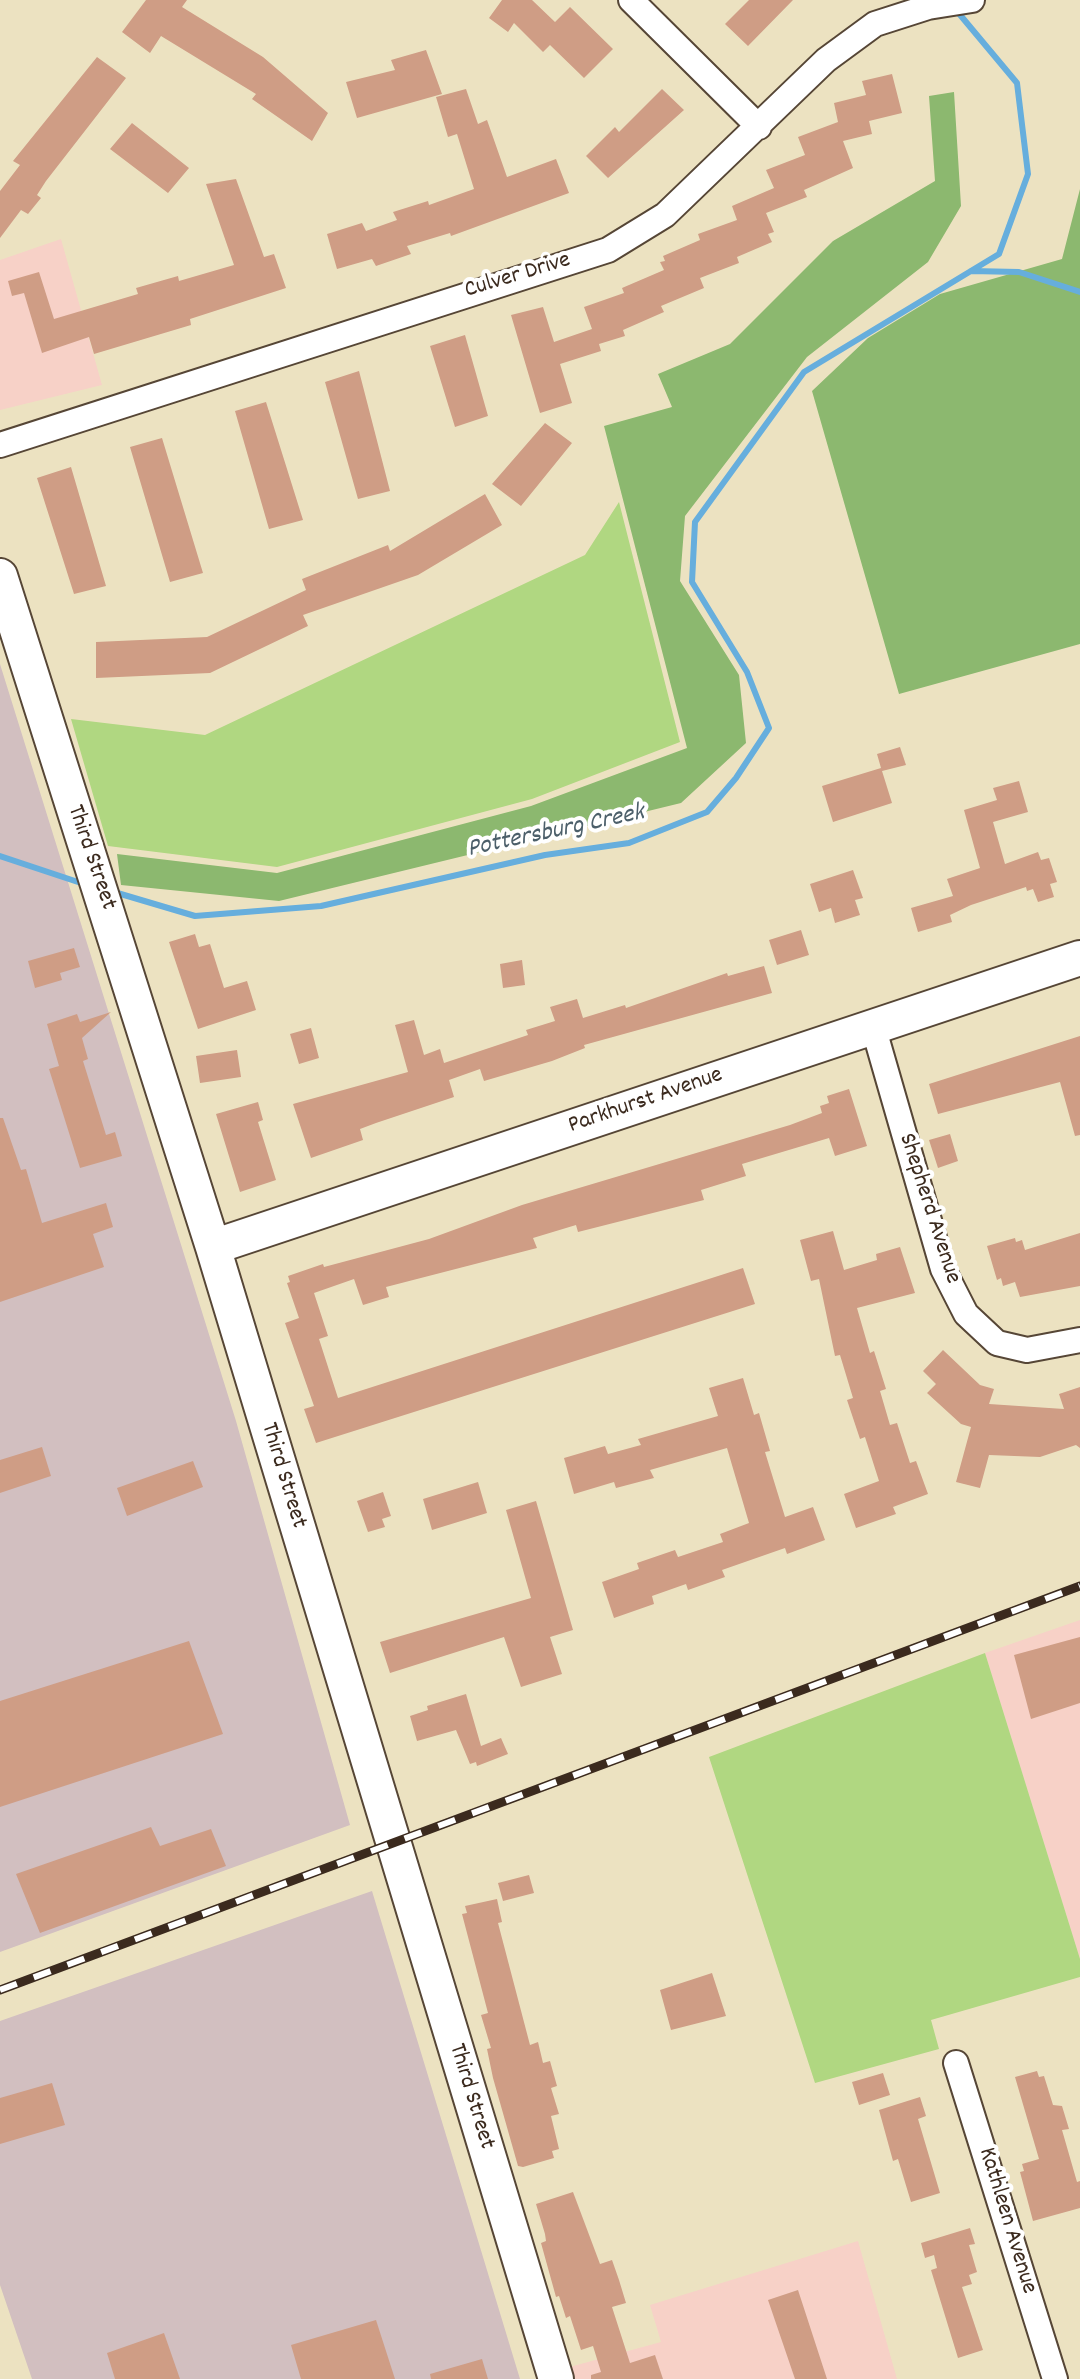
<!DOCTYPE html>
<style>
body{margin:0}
canvas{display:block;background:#ece2c1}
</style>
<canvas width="1080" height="2379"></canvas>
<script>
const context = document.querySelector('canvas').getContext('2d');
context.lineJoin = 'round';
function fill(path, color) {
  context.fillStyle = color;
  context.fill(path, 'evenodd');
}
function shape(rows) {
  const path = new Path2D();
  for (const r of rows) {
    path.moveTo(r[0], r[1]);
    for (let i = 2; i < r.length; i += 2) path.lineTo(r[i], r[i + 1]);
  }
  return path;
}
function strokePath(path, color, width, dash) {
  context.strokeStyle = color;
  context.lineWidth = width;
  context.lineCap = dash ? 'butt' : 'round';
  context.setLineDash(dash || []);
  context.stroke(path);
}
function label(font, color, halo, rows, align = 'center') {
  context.font = font + ' Dekko,sans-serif';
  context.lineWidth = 8;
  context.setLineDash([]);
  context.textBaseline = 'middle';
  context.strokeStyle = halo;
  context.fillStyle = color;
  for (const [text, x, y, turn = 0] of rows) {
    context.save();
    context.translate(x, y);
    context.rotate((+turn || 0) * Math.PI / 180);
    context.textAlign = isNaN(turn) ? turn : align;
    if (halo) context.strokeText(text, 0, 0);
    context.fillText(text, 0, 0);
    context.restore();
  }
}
fill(shape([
 [61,239,102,385,0,410,0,260],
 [1080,1620,1080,1959,985,1653],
 [858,2241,897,2379,570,2379,566,2368,661,2342,650,2305]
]), '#f7d1c7');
fill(shape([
 [0,664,236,1421,350,1825,0,1952],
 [372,1891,520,2379,32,2379,0,2285,0,2021]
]), '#d2bfc0');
fill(shape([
 [619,502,680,742,532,799,277,867,108,846,71,719,205,735,585,555],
 [985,1653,1080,1959,1080,1977,931,2020,939,2049,815,2083,709,1757]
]), '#b0d781');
fill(shape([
 [954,92,961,206,928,262,807,357,685,516,680,581,739,675,746,743,681,803,279,901,121,885,117,854,277,873,531,806,687,748,604,426,672,407,658,374,730,344,833,241,935,181,929,96],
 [1080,189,1080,644,899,694,812,391,868,338,940,294,1062,259]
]), '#8cb86f');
strokePath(shape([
 [971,271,1019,272,1080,292],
 [0,856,84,884],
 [114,892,195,916,321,906,545,855,629,843,707,812,736,778,769,728,747,672,692,582,695,522,804,372,999,254,1028,174,1017,83,956,10]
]), '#66aedd', 6);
fill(shape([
 [146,0,187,0,182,7,263,57,328,113,312,141,252,99,256,94,161,36,150,53,122,32],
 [502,0,532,0,555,22,570,7,613,49,584,78,550,45,543,52,514,23,508,32,489,18],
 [749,0,793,0,748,46,725,24],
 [426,50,442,94,357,118,346,82,395,70,391,60],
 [97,57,126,78,46,181,37,195,41,198,28,214,21,210,0,238,0,191,20,165,13,161],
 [892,74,902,113,869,121,872,134,843,141,853,168,804,190,807,197,766,213,774,232,768,234,772,242,737,257,739,263,700,278,704,288,661,306,664,312,623,330,625,336,599,344,601,351,560,364,572,403,540,413,511,315,543,307,554,342,592,329,584,307,624,293,622,288,664,270,660,262,665,261,663,256,700,240,698,234,737,220,732,206,774,188,766,170,805,155,798,137,838,122,834,103,866,95,862,81],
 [466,89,478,124,487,120,507,177,556,159,569,193,451,236,450,233,407,246,411,254,376,266,372,259,337,269,327,234,362,223,366,231,397,220,393,212,428,201,429,205,474,189,457,134,448,137,436,97],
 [662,89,684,110,608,178,586,156,615,127,619,132],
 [132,123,189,168,168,193,110,149],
 [236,179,264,257,274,254,286,288,190,319,191,325,94,354,89,337,42,353,24,293,12,296,8,281,39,272,54,319,138,294,136,288,178,276,179,281,234,265,206,184],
 [465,335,488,416,455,427,430,346],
 [359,371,390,491,358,499,325,382],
 [266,402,303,520,269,529,235,411],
 [545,423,572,443,521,506,492,484],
 [162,438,203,573,170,582,130,447],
 [71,467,106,586,74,594,37,478],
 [485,494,502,525,418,575,303,615,308,626,210,673,96,678,96,642,207,637,306,590,302,579,388,545,390,551],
 [900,747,906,765,882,771,892,803,833,822,822,786,881,768,877,754],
 [1019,781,1028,812,993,822,1005,864,1038,852,1041,860,1049,858,1057,882,1050,884,1054,897,1038,902,1033,889,1027,891,1026,887,971,905,950,915,952,922,918,932,911,908,953,896,947,879,980,868,964,810,997,800,993,788],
 [853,870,863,898,855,900,860,915,835,923,831,908,819,912,810,884],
 [801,930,809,955,777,965,769,940],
 [195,934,199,947,210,944,224,988,247,981,256,1010,198,1029,169,942],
 [74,948,80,967,60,973,62,980,35,988,28,961],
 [522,960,525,985,503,988,500,964],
 [764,966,772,993,584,1045,585,1048,552,1061,484,1081,480,1069,449,1080,454,1097,376,1123,360,1129,363,1140,311,1158,293,1104,408,1072,395,1025,414,1020,424,1055,440,1049,444,1063,528,1035,526,1030,555,1021,550,1007,577,999,583,1018,625,1005,626,1008,727,973,728,976],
 [111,1012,82,1038,88,1059,83,1061,106,1135,115,1132,122,1156,80,1168,49,1069,59,1066,47,1024,77,1014,80,1022],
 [311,1028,319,1058,299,1064,290,1034],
 [1080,1036,1080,1135,1075,1136,1060,1082,938,1114,929,1084],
 [237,1050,241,1077,200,1083,196,1056],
 [849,1089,867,1146,835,1156,829,1138,742,1164,746,1176,701,1190,704,1200,578,1232,576,1225,533,1238,537,1248,386,1287,389,1297,363,1305,354,1279,314,1293,328,1336,319,1339,338,1398,743,1268,755,1304,316,1443,304,1409,314,1406,285,1323,299,1318,287,1283,290,1282,288,1276,323,1264,324,1267,429,1239,522,1205,790,1125,822,1113,820,1106,829,1103,827,1096],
 [258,1102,263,1120,258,1122,276,1180,240,1192,216,1114],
 [0,1118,3,1118,21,1170,26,1169,42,1223,106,1203,113,1227,93,1234,104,1267,0,1302],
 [950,1134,958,1161,938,1168,929,1140],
 [833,1231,844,1270,877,1260,876,1254,900,1247,915,1293,857,1308,870,1353,874,1351,886,1389,880,1391,890,1425,897,1423,910,1463,916,1461,928,1494,893,1507,896,1514,856,1528,844,1494,879,1481,865,1437,860,1439,847,1400,853,1398,840,1355,835,1356,819,1279,811,1281,800,1240],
 [1080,1233,1080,1286,1020,1297,1015,1282,1003,1286,1001,1278,997,1280,987,1246,1015,1238,1016,1242,1022,1240,1025,1250],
 [943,1350,980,1385,994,1389,989,1404,1064,1409,1059,1394,1080,1387,1080,1448,1076,1445,1040,1457,989,1455,980,1488,956,1482,971,1427,961,1424,927,1393,936,1384,923,1371],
 [743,1378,754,1415,759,1413,770,1451,765,1452,785,1517,813,1507,825,1540,787,1554,785,1548,722,1570,725,1577,688,1590,686,1584,652,1596,654,1604,614,1618,602,1582,639,1569,637,1563,675,1550,678,1557,723,1542,720,1534,749,1523,727,1448,650,1470,654,1478,616,1488,614,1482,574,1494,564,1458,605,1446,608,1454,641,1445,638,1439,718,1416,709,1388],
 [42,1447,51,1476,0,1493,0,1460],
 [193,1461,203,1487,127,1516,117,1488],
 [478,1482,487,1513,432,1530,423,1499],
 [383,1492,391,1516,382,1519,385,1527,368,1532,357,1501],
 [536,1501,573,1630,550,1637,562,1674,521,1687,504,1637,390,1673,380,1642,531,1598,506,1510],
 [1080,1637,1080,1703,1031,1719,1014,1655],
 [189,1641,223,1734,0,1807,0,1701],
 [466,1694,481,1746,501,1738,508,1754,477,1766,476,1762,470,1764,456,1730,417,1741,410,1716,428,1710,427,1706],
 [151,1827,160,1846,211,1829,226,1866,40,1933,16,1874],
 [529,1875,534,1893,503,1901,498,1883],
 [497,1899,502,1922,498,1923,530,2045,538,2042,543,2063,550,2061,557,2086,551,2088,559,2114,551,2116,559,2149,552,2151,554,2158,523,2167,518,2166,493,2078,487,2049,491,2048,481,2015,488,2013,462,1914,467,1913,465,1906],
 [712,1973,726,2016,671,2030,660,1990],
 [1037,2071,1039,2077,1044,2076,1053,2105,1062,2106,1069,2129,1062,2130,1077,2182,1080,2181,1080,2208,1033,2221,1020,2172,1024,2171,1022,2164,1039,2159,1015,2077],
 [883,2073,890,2095,859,2105,852,2082],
 [52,2083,65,2125,0,2144,0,2098],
 [920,2097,926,2116,918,2119,940,2193,911,2202,898,2159,893,2161,879,2110],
 [573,2192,600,2264,612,2260,619,2280,626,2303,612,2307,630,2363,655,2355,663,2379,591,2379,591,2375,601,2372,593,2346,581,2350,570,2316,566,2318,559,2296,556,2297,541,2243,546,2241,545,2234,536,2204],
 [970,2228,975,2244,969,2245,977,2272,969,2275,972,2284,962,2287,983,2350,958,2358,931,2270,937,2268,934,2255,925,2258,921,2243],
 [798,2290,827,2379,795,2379,768,2300],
 [376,2320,395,2379,301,2379,291,2345],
 [164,2333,180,2379,115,2379,107,2353],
 [482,2359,488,2379,431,2379,430,2374]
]), '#cf9d85');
const street = shape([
 [631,0,759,127],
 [0,445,608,250,665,215,826,60,875,24,928,7,972,0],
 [873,1026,943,1269,966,1314,997,1343,1027,1350,1080,1340],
 [956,2063,1055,2379]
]);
const secondary = shape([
 [0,576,213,1247,556,2379],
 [213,1247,1080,958]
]);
strokePath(street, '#564636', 28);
strokePath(secondary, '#564636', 38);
strokePath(street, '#fff', 24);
strokePath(secondary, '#fff', 34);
const rail = shape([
 [0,1990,1080,1586]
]);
strokePath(rail, '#3b2a1e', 9);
strokePath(rail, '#fff', 6, [18]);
label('24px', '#3b2a1e', '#fff', [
 ["Culver Drive",518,277,-17],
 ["Third Street",90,858,71],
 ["Parkhurst Avenue",646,1102,-19],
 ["Shepherd Avenue",928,1209,72],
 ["Third Street",282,1476,73],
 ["Third Street",470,2097,73],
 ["Kathleen Avenue",1006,2221,73]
]);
label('italic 26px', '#4c5f6a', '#fff', [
 ["Pottersburg Creek",556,833,-12]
]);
</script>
